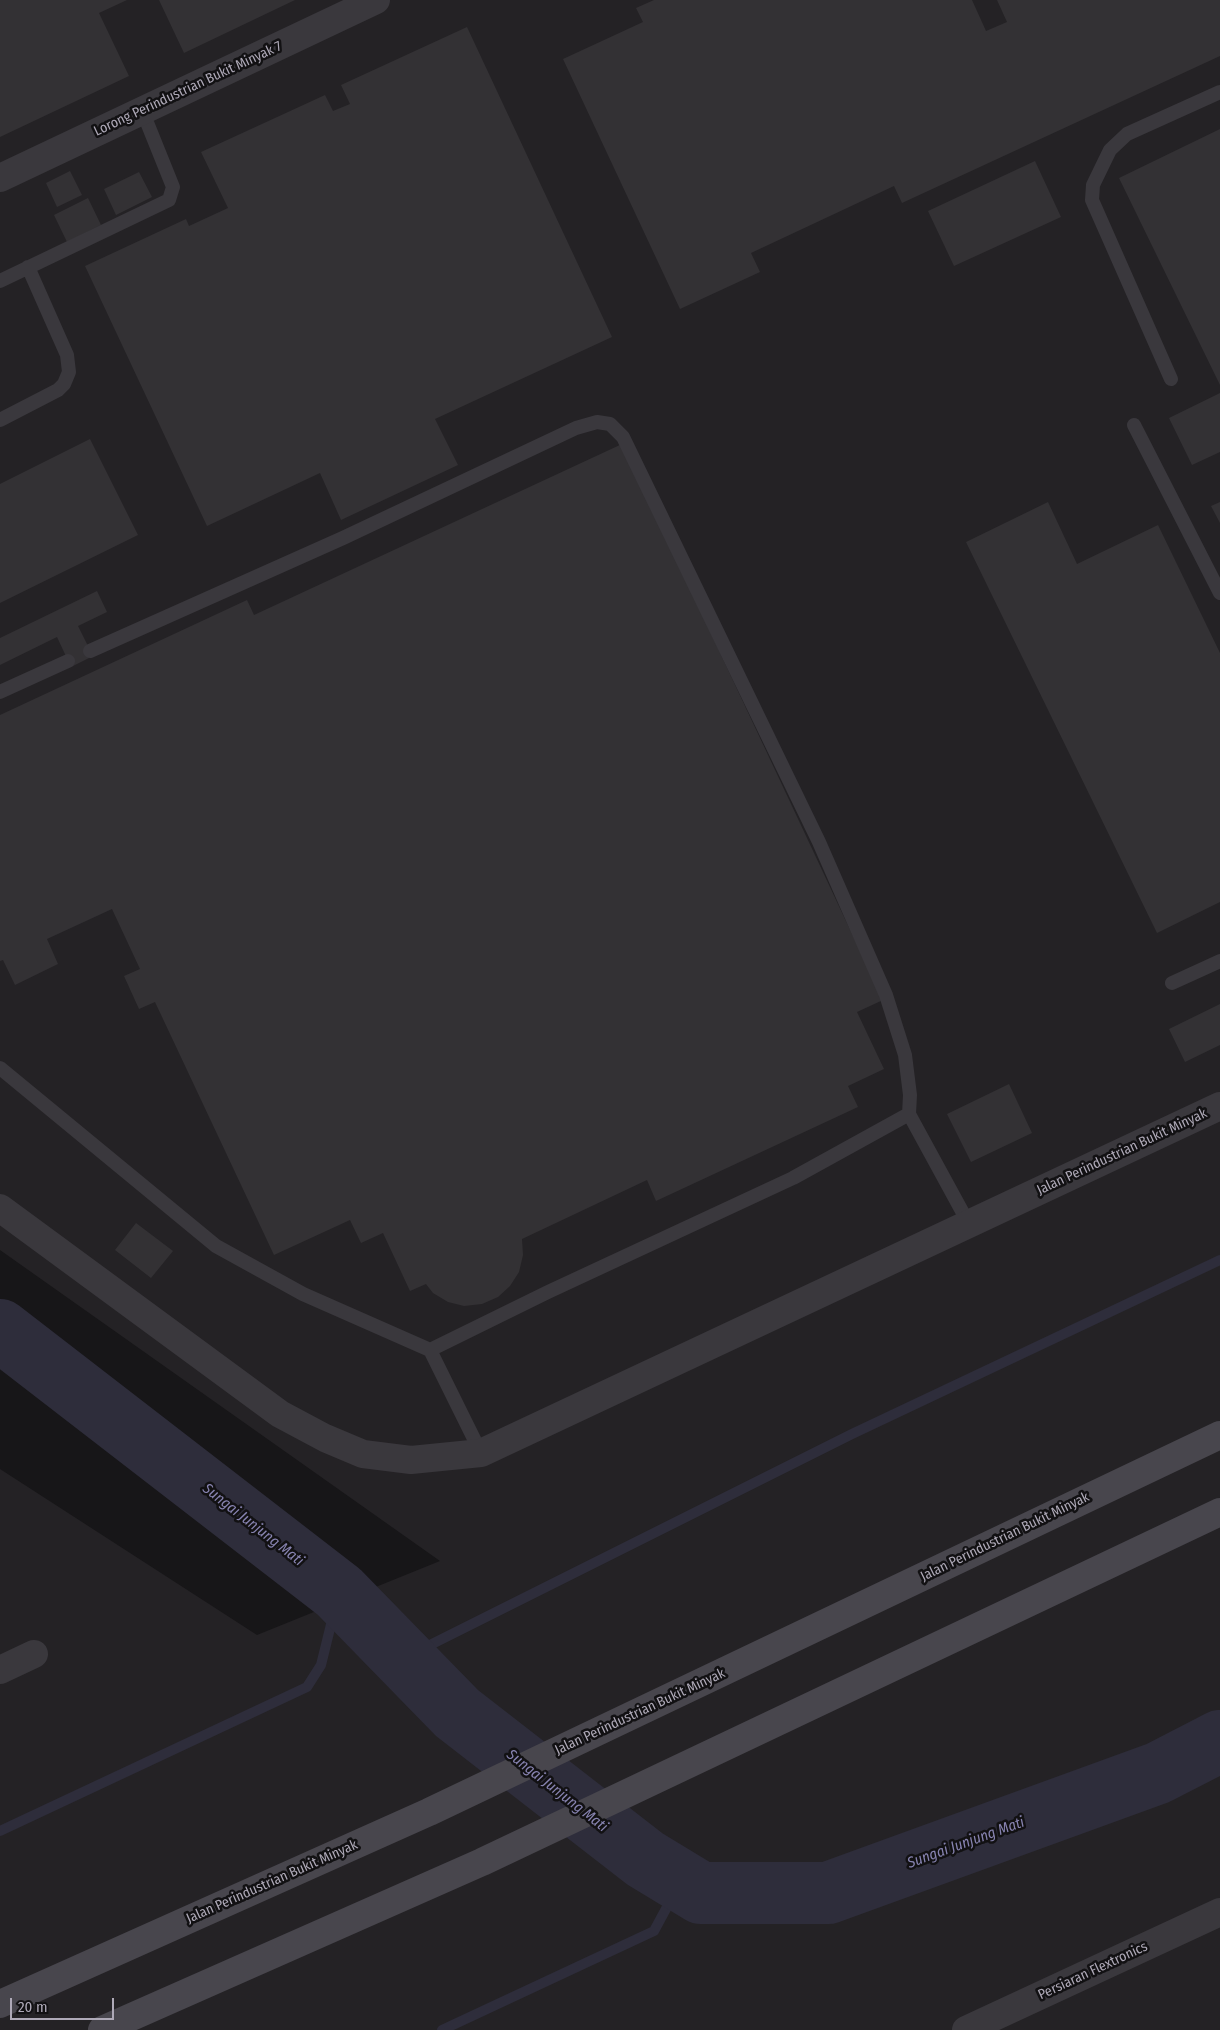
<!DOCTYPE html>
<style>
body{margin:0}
#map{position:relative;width:1220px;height:2030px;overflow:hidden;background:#171618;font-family:"Fira Sans Condensed",sans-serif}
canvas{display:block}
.scale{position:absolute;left:10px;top:1998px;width:104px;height:22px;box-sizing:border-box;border:2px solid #aea9b7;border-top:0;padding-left:6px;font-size:15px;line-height:18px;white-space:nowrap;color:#aea9b7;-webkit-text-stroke:4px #121113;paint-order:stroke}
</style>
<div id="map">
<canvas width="1220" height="2030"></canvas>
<div class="scale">20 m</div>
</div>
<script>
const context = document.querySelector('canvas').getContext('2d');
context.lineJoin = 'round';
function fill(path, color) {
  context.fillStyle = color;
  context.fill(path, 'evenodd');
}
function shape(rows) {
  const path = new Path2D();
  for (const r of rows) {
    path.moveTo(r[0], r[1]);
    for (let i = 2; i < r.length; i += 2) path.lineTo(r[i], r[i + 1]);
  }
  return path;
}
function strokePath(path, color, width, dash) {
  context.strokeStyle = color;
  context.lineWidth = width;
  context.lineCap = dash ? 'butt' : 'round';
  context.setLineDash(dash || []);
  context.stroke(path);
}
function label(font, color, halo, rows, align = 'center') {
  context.font = font + ' "Fira Sans Condensed",sans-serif';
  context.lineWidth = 5;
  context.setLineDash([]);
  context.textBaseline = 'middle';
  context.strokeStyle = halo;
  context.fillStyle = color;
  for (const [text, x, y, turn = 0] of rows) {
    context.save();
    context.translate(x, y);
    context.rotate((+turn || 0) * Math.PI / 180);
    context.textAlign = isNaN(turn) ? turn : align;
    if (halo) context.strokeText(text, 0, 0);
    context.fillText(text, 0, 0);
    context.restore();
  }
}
fill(shape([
 [0,0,1220,0,1220,2030,0,2030,0,1469,257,1635,440,1561,0,1250]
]), '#242225');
strokePath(shape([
 [404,1658,852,1434,1220,1260],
 [0,1831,307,1687,321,1665,339,1592],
 [442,2030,654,1931,681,1881]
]), '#2e2d3b', 10);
strokePath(shape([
 [0,1330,339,1592,457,1713,645,1859,701,1893,828,1893,1158,1773,1220,1741]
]), '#2e2d3b', 62);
fill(shape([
 [0,0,127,0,99,13,129,76,0,137],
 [159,0,295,0,184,53],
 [654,0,972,0,986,31,1007,22,997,0,1220,0,1220,56,902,203,894,186,751,253,760,272,680,309,563,59,643,22,636,8],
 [467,27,612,337,435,419,458,465,341,520,320,473,207,526,85,266,186,219,189,226,228,208,201,152,325,95,333,111,350,104,341,85],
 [1220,129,1220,385,1119,178],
 [1035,161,1061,217,954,266,928,211],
 [70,171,82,195,57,207,46,183],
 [139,172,152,197,116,215,104,189],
 [88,198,101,225,67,242,54,215],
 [1220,393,1220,452,1192,465,1169,418],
 [90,439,138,535,0,603,0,484],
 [622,444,883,1000,857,1012,884,1069,848,1086,858,1107,656,1201,647,1180,522,1239,523,1255,519,1272,510,1286,498,1297,482,1304,464,1306,448,1302,433,1293,426,1284,410,1291,383,1233,361,1243,350,1220,274,1255,155,1002,139,1009,124,976,140,969,112,909,47,939,58,964,15,985,3,960,0,961,0,715,247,600,254,615],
 [1048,502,1077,564,1158,525,1220,653,1220,902,1157,933,966,542],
 [1220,502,1220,523,1211,506],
 [97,591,107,612,78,626,93,656,71,667,57,637,0,665,0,638],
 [1220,1004,1220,1045,1185,1062,1169,1029],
 [1009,1084,1032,1133,971,1162,947,1114],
 [136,1223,173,1251,151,1278,115,1250]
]), '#333134');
strokePath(shape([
 [0,281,169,200,173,187,142,110],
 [1171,379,1092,200,1093,185,1110,150,1127,134,1220,92],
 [0,420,58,390,64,384,69,372,67,355,28,267],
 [1134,425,1220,593],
 [90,651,343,538,576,428,597,422,610,424,623,437,819,842,886,995,905,1055,910,1095,909,1114,793,1178,548,1292,430,1350],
 [0,692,68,661],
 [1172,983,1220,961],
 [0,1068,216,1246,303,1294,430,1350,481,1453],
 [909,1114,969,1224]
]), '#3a383d', 14);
strokePath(shape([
 [0,178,376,0],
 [0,1208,280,1414,325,1438,363,1454,411,1460,481,1453,1220,1106],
 [0,1670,34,1654],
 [966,2030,1220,1912]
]), '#3a383d', 28);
strokePath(shape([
 [0,2004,429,1812,1220,1435],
 [102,2030,482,1862,1220,1512]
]), '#48464d', 28);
label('14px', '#aea9b7', '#121113', [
 ["Lorong Perindustrian Bukit Minyak 7",188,89,-25],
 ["Jalan Perindustrian Bukit Minyak",1122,1152,-25],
 ["Jalan Perindustrian Bukit Minyak",1005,1537,-26],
 ["Jalan Perindustrian Bukit Minyak",640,1712,-25],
 ["Jalan Perindustrian Bukit Minyak",272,1882,-24],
 ["Persiaran Flextronics",1093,1971,-25]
]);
label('italic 15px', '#8783b0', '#121113', [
 ["Sungai Junjung Mati",253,1525,38],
 ["Sungai Junjung Mati",557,1791,38],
 ["Sungai Junjung Mati",966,1843,-20]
]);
</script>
